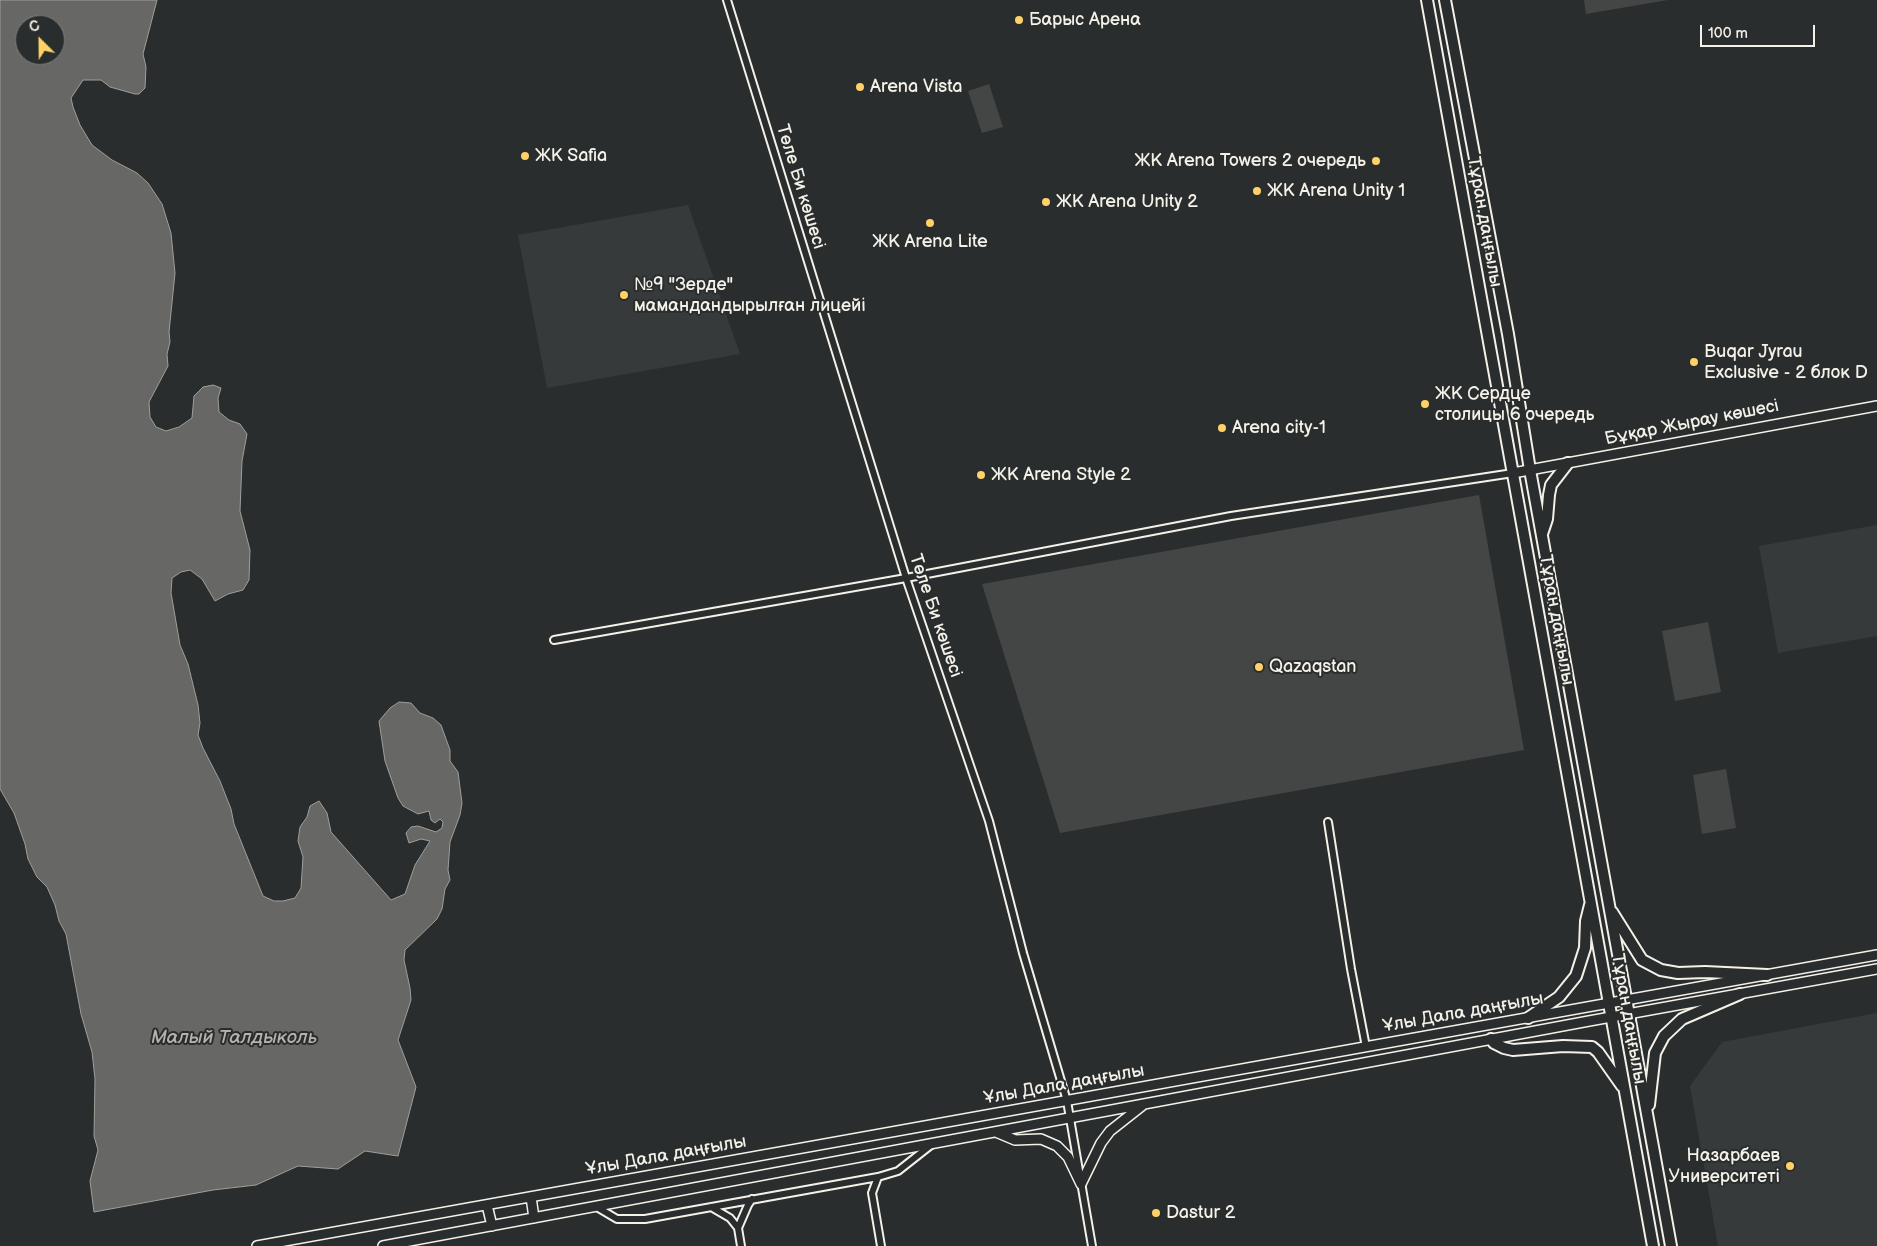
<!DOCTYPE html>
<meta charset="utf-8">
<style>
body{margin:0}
#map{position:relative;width:1877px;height:1246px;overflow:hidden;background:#2a2d2e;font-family:"Balsamiq Sans",sans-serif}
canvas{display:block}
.north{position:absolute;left:15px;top:15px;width:50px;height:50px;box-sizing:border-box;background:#2a2d2e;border:1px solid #7b7b78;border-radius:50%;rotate:337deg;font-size:14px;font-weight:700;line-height:20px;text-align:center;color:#f4f1e8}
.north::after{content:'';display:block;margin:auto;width:18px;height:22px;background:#ffd166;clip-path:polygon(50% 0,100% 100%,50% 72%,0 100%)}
.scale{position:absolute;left:1700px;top:25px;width:115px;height:22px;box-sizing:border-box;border:2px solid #f4f1e8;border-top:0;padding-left:6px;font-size:15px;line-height:18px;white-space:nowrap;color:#f4f1e8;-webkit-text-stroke:4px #2a2d2e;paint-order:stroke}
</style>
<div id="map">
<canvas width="1877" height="1246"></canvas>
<div class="north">С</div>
<div class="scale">100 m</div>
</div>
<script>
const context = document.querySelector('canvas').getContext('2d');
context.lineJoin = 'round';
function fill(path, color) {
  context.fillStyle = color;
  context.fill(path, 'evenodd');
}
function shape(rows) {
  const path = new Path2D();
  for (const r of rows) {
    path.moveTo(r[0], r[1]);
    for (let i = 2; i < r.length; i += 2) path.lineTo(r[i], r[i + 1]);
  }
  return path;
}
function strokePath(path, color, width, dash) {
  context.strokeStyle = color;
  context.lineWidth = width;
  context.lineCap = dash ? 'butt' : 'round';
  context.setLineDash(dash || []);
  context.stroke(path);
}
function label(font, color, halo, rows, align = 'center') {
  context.font = font + ' "Balsamiq Sans",sans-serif';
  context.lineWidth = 4;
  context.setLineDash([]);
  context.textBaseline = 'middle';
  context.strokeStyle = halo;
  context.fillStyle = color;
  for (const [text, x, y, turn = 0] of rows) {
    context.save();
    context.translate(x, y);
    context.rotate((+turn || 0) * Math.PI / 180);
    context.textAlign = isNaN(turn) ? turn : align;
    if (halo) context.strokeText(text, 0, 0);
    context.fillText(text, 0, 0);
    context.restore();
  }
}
fill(shape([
 [688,205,740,354,547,388,518,235],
 [1877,525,1877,636,1778,653,1759,546],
 [1877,1013,1877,1246,1718,1246,1690,1086,1722,1042]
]), '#373a3a');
fill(shape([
 [1584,0,1668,0,1586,14],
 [989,84,1003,127,982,133,968,91],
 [1479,495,1524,750,1060,833,982,584],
 [1708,622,1721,692,1675,701,1662,631],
 [1726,769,1736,828,1702,834,1693,775]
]), '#444645');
const water = shape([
 [0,0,157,0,143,54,146,67,145,88,139,94,135,94,110,87,101,80,83,80,71,98,73,107,80,125,92,145,112,160,137,173,148,183,162,204,171,233,175,273,169,332,170,342,167,354,168,366,149,402,150,417,156,427,166,431,179,427,192,418,194,396,203,387,213,385,221,388,218,398,219,412,229,420,240,424,247,434,242,461,240,511,250,550,249,580,243,590,228,594,215,601,202,579,190,570,181,572,172,578,171,593,180,645,188,664,198,705,200,723,198,735,203,748,220,781,231,809,234,824,263,896,274,901,283,901,295,898,301,888,303,857,298,841,300,827,307,817,310,806,319,801,327,813,331,832,391,900,405,894,415,865,430,841,421,839,409,843,406,833,411,827,418,826,436,832,442,828,443,822,440,819,435,823,431,820,429,811,418,814,403,806,398,798,385,761,379,721,390,708,399,702,411,703,420,713,433,718,441,725,450,750,450,761,458,772,462,803,460,815,450,842,448,870,450,880,445,889,442,909,437,919,405,950,404,960,410,988,411,1000,398,1040,416,1087,398,1156,365,1151,338,1169,298,1166,256,1185,213,1190,94,1212,90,1181,98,1150,94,1136,95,1079,92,1052,81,1014,66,934,59,921,55,905,47,887,37,877,28,859,25,844,14,813,0,789,0,0],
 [25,25,55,25,55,55,25,55,25,25]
]);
fill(water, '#676866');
strokePath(water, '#9f9f9a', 1);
const street = shape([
 [727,0,906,578,989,821,1023,953,1067,1101,1092,1246],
 [554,640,906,578,1231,516,1513,473],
 [1328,822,1351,969,1366,1047],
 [595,1206,617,1219,645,1219,878,1177],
 [711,1207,730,1218,738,1228,748,1205,752,1199],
 [738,1228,741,1246],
 [881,1246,872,1193,878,1177,898,1171,931,1145]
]);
const secondary = shape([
 [1513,473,1877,406],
 [996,1132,1015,1140,1041,1139,1057,1146,1068,1157,1081,1184],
 [1081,1184,1101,1143,1110,1131,1143,1105],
 [531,1197,534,1218],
 [487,1205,492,1226],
 [257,1246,1877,955],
 [383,1246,1589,1021,1877,969]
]);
const primary = shape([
 [1427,0,1653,1246],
 [1445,0,1508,334,1530,470,1671,1246],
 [1542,534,1547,519,1549,495,1551,485,1568,463],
 [1612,912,1642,960,1661,970,1678,973,1705,972,1767,975],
 [1528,1018,1559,997,1576,976,1585,948,1586,921,1590,905],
 [1491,1039,1494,1043,1504,1048,1513,1050,1563,1046,1592,1047,1598,1052,1622,1086],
 [1649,1105,1655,1053,1664,1036,1682,1019,1740,994]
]);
strokePath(street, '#f4f1e8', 10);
strokePath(secondary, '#f4f1e8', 12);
strokePath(primary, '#f4f1e8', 14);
strokePath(street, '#2a2d2e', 6);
strokePath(secondary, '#2a2d2e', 9);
strokePath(primary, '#2a2d2e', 10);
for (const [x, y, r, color] of [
 [1019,20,5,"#ffd166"],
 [860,87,5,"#ffd166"],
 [525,156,5,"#ffd166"],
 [1376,161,5,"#ffd166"],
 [1257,191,5,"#ffd166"],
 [1046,202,5,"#ffd166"],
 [930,223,5,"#ffd166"],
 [624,295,5,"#ffd166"],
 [1694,362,5,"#ffd166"],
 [1425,404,5,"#ffd166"],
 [1222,428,5,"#ffd166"],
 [981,475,5,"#ffd166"],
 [1259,667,5,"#ffd166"],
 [1790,1166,5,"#ffd166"],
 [1156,1213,5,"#ffd166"]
]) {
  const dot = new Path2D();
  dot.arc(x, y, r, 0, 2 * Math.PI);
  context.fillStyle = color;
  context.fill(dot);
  strokePath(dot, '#2a2d2e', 2);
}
label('18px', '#f4f1e8', '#2a2d2e', [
 ["Барыс Арена",1029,20],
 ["Arena Vista",870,87],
 ["ЖК Safia",535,156],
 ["ЖК Arena Towers 2 очередь",1366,161,"right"],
 ["ЖК Arena Unity 1",1267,191],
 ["ЖК Arena Unity 2",1056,202],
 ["ЖК Arena Lite",930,242,"center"],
 ["№9 \"Зерде\"",634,285],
 ["мамандандырылған лицейі",634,306],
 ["Buqar Jyrau",1704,352],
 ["Exclusive - 2 блок D",1704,373],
 ["ЖК Сердце",1435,394],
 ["столицы 6 очередь",1435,415],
 ["Arena city-1",1232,428],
 ["ЖК Arena Style 2",991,475],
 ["Qazaqstan",1269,667],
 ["Назарбаев",1780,1156,"right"],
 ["Университеті",1780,1177,"right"],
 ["Dastur 2",1166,1213]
], 'left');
label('18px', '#f4f1e8', '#2a2d2e', [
 ["Төле Би көшесі",800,187,73],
 ["Тұран даңғылы",1484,222,80],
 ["Бұқар Жырау көшесі",1692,423,-11],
 ["Төле Би көшесі",935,616,71],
 ["Тұран даңғылы",1556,620,80],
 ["Ұлы Дала даңғылы",1463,1013,-10],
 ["Тұран даңғылы",1628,1019,80],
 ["Ұлы Дала даңғылы",1064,1085,-10],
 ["Ұлы Дала даңғылы",666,1156,-10]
]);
label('italic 19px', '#b5b3ae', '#2a2d2e', [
 ["Малый Талдыколь",234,1038]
]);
</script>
